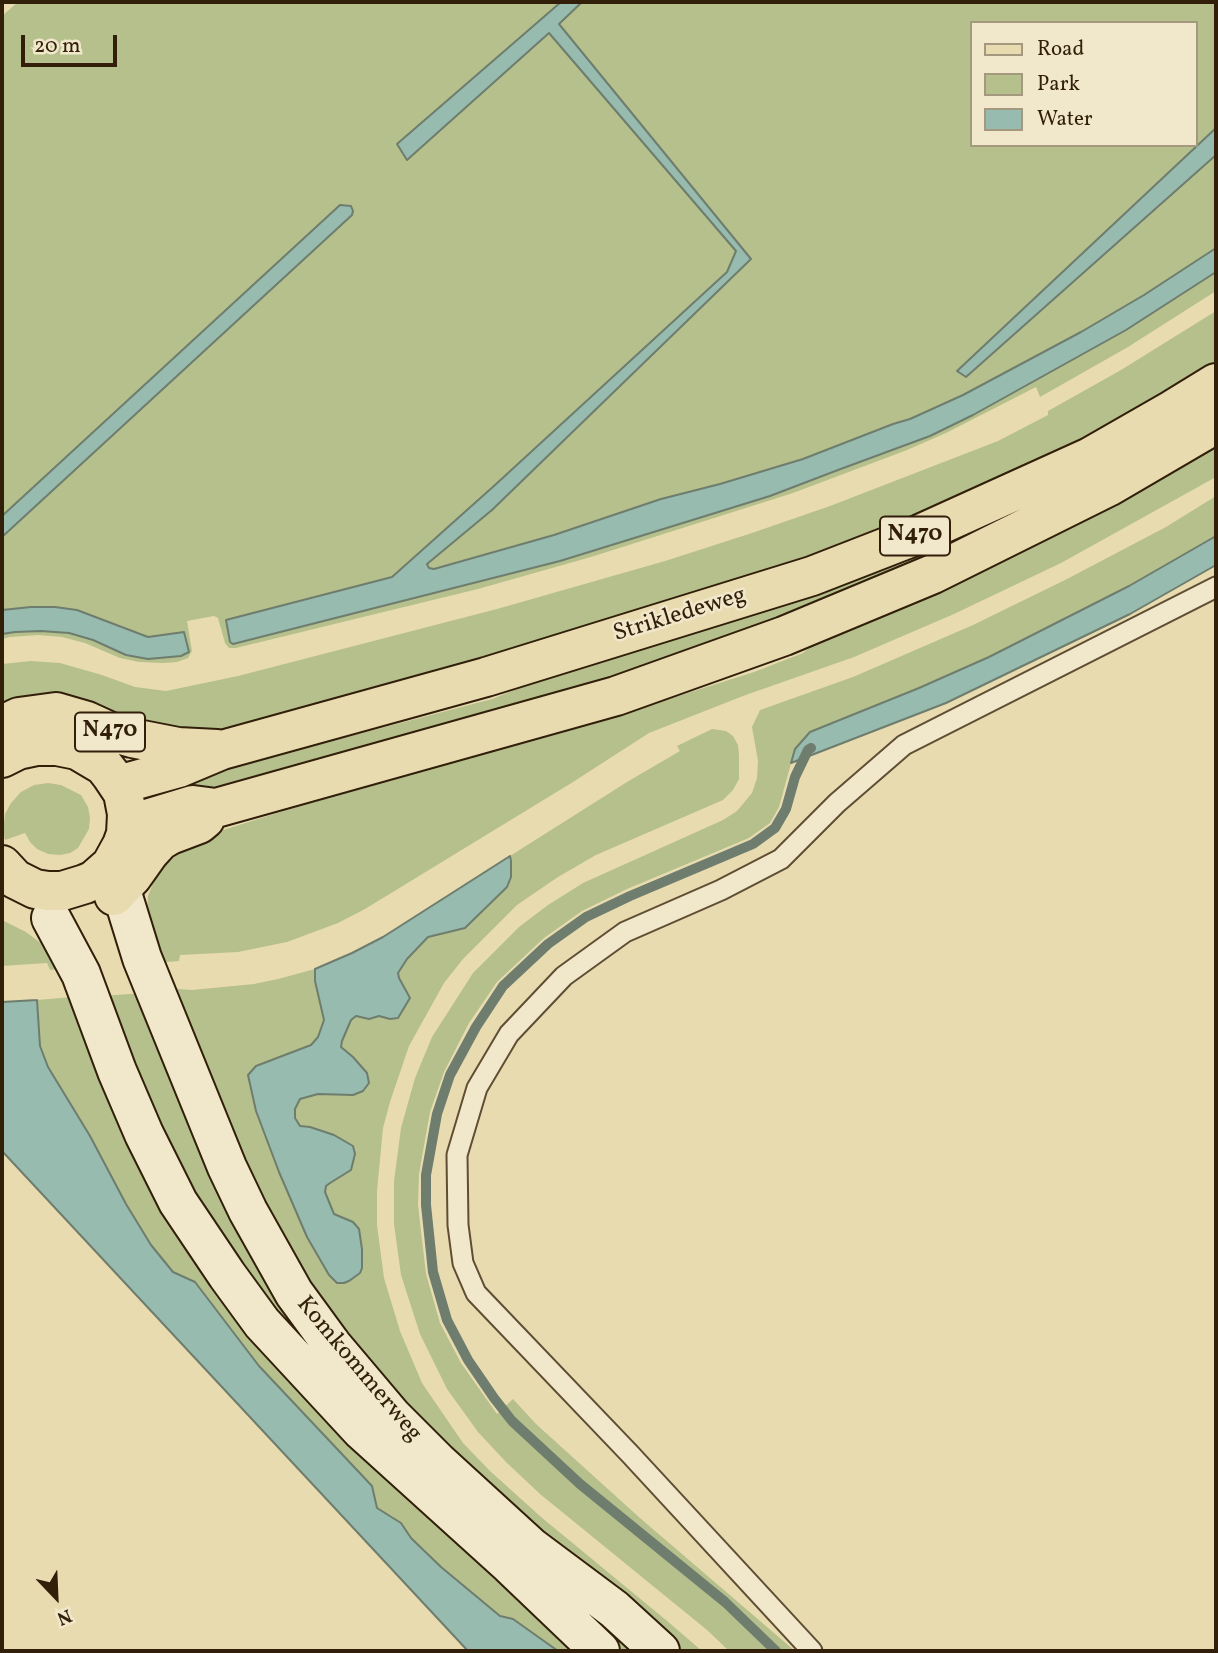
<!DOCTYPE html>
<style>
body{margin:0}
#map{position:relative;width:1218px;height:1653px;overflow:hidden;background:#e9dbb0;font-family:Vollkorn,serif}
canvas{display:block}
.frame{position:absolute;inset:0;border:4px solid #311f0a;pointer-events:none}
.legend{position:absolute;left:970px;top:21px;width:228px;height:126px;box-sizing:border-box;background:#f1e8cc;border:2px solid #a4987e;margin:0;padding:9px 12px;list-style:none;font-size:21px;color:#311f0a}
.legend li{display:flex;align-items:center;gap:14px;height:35px}
.legend b{width:35px;border:2px solid #a4987e}
.north{position:absolute;left:21px;top:1562px;width:70px;height:70px;-webkit-text-stroke:5px #f1e8cc;paint-order:stroke;rotate:157deg;font-size:19px;font-weight:700;line-height:28px;text-align:center;color:#311f0a}
.north::after{content:'';display:block;margin:auto;width:24px;height:32px;background:#311f0a;clip-path:polygon(50% 0,100% 100%,50% 72%,0 100%)}
.scale{position:absolute;left:21px;top:35px;width:96px;height:32px;box-sizing:border-box;border:4px solid #311f0a;border-top:0;padding-left:9px;font-size:21px;line-height:24px;white-space:nowrap;color:#311f0a;-webkit-text-stroke:5px #f1e8cc;paint-order:stroke}
</style>
<div id="map">
<canvas width="1218" height="1653"></canvas>
<div class="frame"></div>
<ul class="legend">
<li><b style="height:9px;background:#e9dbb0"></b>Road</li>
<li><b style="height:19px;background:#b5c08c"></b>Park</li>
<li><b style="height:19px;background:#97bbaf"></b>Water</li>
</ul>
<div class="north">N</div>
<div class="scale">20 m</div>
</div>
<script>
const context = document.querySelector('canvas').getContext('2d');
context.lineJoin = 'round';
function fill(path, color) {
  context.fillStyle = color;
  context.fill(path, 'evenodd');
}
function shape(rows) {
  const path = new Path2D();
  for (const r of rows) {
    path.moveTo(r[0], r[1]);
    for (let i = 2; i < r.length; i += 2) path.lineTo(r[i], r[i + 1]);
  }
  return path;
}
function strokePath(path, color, width, dash) {
  context.strokeStyle = color;
  context.lineWidth = width;
  context.lineCap = dash ? 'butt' : 'round';
  context.setLineDash(dash || []);
  context.stroke(path);
}
function label(font, color, halo, rows, align = 'center') {
  context.font = font + ' Vollkorn,serif';
  context.lineWidth = 5;
  context.setLineDash([]);
  context.textBaseline = 'middle';
  context.strokeStyle = halo;
  context.fillStyle = color;
  for (const [text, x, y, turn = 0] of rows) {
    context.save();
    context.translate(x, y);
    context.rotate((+turn || 0) * Math.PI / 180);
    context.textAlign = isNaN(turn) ? turn : align;
    if (halo) context.strokeText(text, 0, 0);
    context.fillText(text, 0, 0);
    context.restore();
  }
}
fill(shape([
 [18,2,561,2,398,144,407,159,549,32,736,251,727,272,495,485,392,578,226,620,233,644,560,561,770,496,930,436,973,415,1126,330,1216,272,1216,291,1128,347,1040,397,1036,387,946,433,907,450,793,493,591,557,478,589,236,648,229,648,225,643,218,618,214,616,187,621,192,651,188,658,177,662,164,663,139,662,120,658,85,643,62,637,38,635,10,637,2,639,2,634,15,632,41,631,69,633,93,640,126,655,184,632,158,637,148,637,55,607,2,610,2,537,352,215,337,208,2,516,2,16],
 [582,2,1216,2,1216,128,957,371,966,377,1216,155,1216,248,1144,295,1081,332,963,395,910,419,893,424,803,459,720,484,660,499,554,535,434,569,428,568,427,564,492,510,751,259,559,23],
 [971,23,1195,23,1195,145,971,145],
 [1216,311,1216,367,1162,402,872,542,529,650,210,732,2,711,2,664,31,661,60,663,102,675,135,687,166,691,238,676,497,609,665,561,752,533,830,506,998,441,1048,415,1048,411,1121,370],
 [1216,409,920,564,658,665,540,700,187,794,183,780,492,699],
 [1216,432,1216,477,1061,563,954,614,854,657,743,696,649,733,573,782,365,909,338,923,287,942,238,952,180,955,179,961,155,963,147,914,148,896,154,881,166,865,178,854,196,843,220,831,312,802,609,718,754,672,803,653,853,613],
 [1216,496,1216,536,1129,586,989,657,919,688,810,732,795,749,779,807,770,823,749,838,627,889,582,911,544,938,497,982,469,1023,444,1072,430,1112,419,1174,418,1205,426,1274,440,1323,461,1363,497,1414,513,1399,536,1424,640,1518,795,1651,729,1651,707,1630,540,1494,506,1462,478,1432,447,1389,420,1334,401,1275,394,1224,394,1181,401,1128,415,1078,432,1037,473,973,519,927,548,905,583,883,723,820,737,811,752,793,757,778,758,761,752,727,760,710,853,677,973,625,1067,579,1166,527],
 [712,729,726,731,733,736,738,745,739,755,739,779,733,790,723,800,596,855,558,877,517,905,463,959,444,983,409,1046,390,1102,383,1128,377,1191,377,1225,384,1278,400,1331,422,1383,463,1443,490,1471,541,1517,666,1620,702,1651,677,1651,401,1412,283,1252,164,988,192,990,254,984,278,979,315,969,315,981,324,1020,318,1037,311,1045,301,1050,256,1066,256,1111,279,1172,307,1237,329,1275,344,1283,349,1281,360,1273,362,1268,353,1222,333,1214,325,1192,326,1186,330,1183,346,1174,310,1127,300,1126,295,1118,295,1109,300,1099,318,1094,353,1095,367,1073,353,1057,341,1048,342,1041,351,1020,356,1016,368,1019,379,1016,390,1019,406,989,399,978,398,973,407,959,428,937,465,928,507,887,511,877,511,861,510,856,627,782,680,751,677,746],
 [48,783,61,785,81,795,88,807,90,818,89,829,78,848,70,853,60,855,48,854,37,849,30,842,25,833,5,840,3,833,5,814,11,803,21,792,34,785],
 [2,920,26,932,42,944,60,969,50,970,47,963,2,966],
 [145,993,286,1297,651,1651,619,1651,399,1450,314,1367,195,1206,100,996],
 [73,997,104,1073,380,1460,412,1503,492,1574,592,1651,558,1651,513,1619,500,1616,441,1567,411,1538,392,1516,385,1514,377,1508,372,1486,259,1366,195,1282,173,1272,151,1245,126,1204,90,1136,48,1067,40,1046,37,1000]
]), '#b5c08c');
const water = shape([
 [561,2,582,2,559,24,751,259,492,510,427,564,429,568,434,569,554,535,661,499,720,484,803,459,893,424,910,419,963,395,1081,332,1144,295,1216,248,1216,272,1126,330,973,415,930,436,838,470,770,496,560,561,233,644,230,642,226,620,392,577,495,485,727,272,736,251,549,33,407,160,397,144,561,2],
 [1216,128,1216,155,966,377,957,371,1216,128],
 [340,205,351,206,353,211,352,215,2,537,2,516,340,205],
 [1216,536,1216,565,1130,614,946,703,791,763,795,749,810,732,919,688,989,657,1129,586,1216,536],
 [31,607,55,607,77,610,148,637,184,632,189,652,181,656,148,659,126,655,93,640,69,633,41,631,15,632,2,634,2,610,31,607],
 [510,856,511,861,511,877,507,887,465,928,428,937,407,959,398,973,399,978,410,998,398,1018,390,1019,379,1016,369,1019,356,1016,351,1020,342,1041,341,1047,353,1057,367,1073,369,1083,363,1091,353,1095,318,1094,300,1099,295,1109,295,1118,300,1126,310,1127,334,1135,353,1146,355,1154,351,1170,330,1183,326,1186,325,1192,334,1214,353,1222,359,1229,362,1249,362,1268,360,1273,349,1281,344,1283,337,1283,329,1275,307,1237,279,1172,256,1111,248,1075,256,1066,311,1045,318,1037,324,1020,315,981,315,969,352,953,383,937,510,856],
 [37,1000,40,1046,48,1067,90,1136,126,1204,151,1245,173,1272,195,1282,259,1366,372,1486,377,1508,401,1523,411,1538,441,1567,500,1616,513,1619,558,1651,468,1651,2,1151,2,1002,37,1000]
]);
fill(water, '#97bbaf');
strokePath(water, '#6e7d6d', 2);
strokePath(shape([
 [776,1651,725,1602,580,1484,512,1421,494,1398,468,1360,447,1320,433,1272,426,1205,426,1175,437,1114,450,1075,476,1027,503,986,548,944,586,917,630,896,753,844,775,828,786,809,795,777,808,750,811,748]
]), '#6e7d6d', 10);
const lane = shape([
 [812,1651,630,1454,476,1293,463,1263,458,1225,457,1155,477,1088,509,1034,564,976,625,932,721,890,781,859,837,803,904,745,1216,587]
]);
const secondary = shape([
 [121,890,142,958,227,1167,248,1211,294,1293,332,1345,392,1416,438,1462,531,1547,614,1609,660,1651],
 [51,918,81,974,117,1071,144,1134,178,1202,227,1275,262,1323,362,1431,510,1565,600,1651]
]);
const primary = shape([
 [2,725,19,717,56,712,87,721,111,732,132,738,178,747,217,749],
 [2,758,18,750,37,746,57,746,77,750,104,766,111,775,123,793,127,814,126,834,122,845,111,865,94,880,85,884,62,891,48,891,35,889,15,879,2,865],
 [118,785,179,768,222,750,486,677,812,576,920,534,1090,457,1172,410,1216,383],
 [127,825,193,805,216,808,616,696,784,636,933,574,1108,487,1216,424],
 [114,896,132,877,149,853,160,841,170,835,199,824,205,819]
]);
strokePath(lane, '#5f4e34', 23);
strokePath(secondary, '#311f0a', 42);
strokePath(primary, '#311f0a', 42);
strokePath(lane, '#f1e8cc', 19);
strokePath(secondary, '#f1e8cc', 38);
strokePath(primary, '#e9dbb0', 38);
for (const [x, y, w] of [
 [915,536,70],
 [110,732,70]
]) {
  const box = new Path2D();
  box.roundRect(x - w / 2, y - 19.5, w, 39, 5);
  context.fillStyle = '#f1e8cc';
  context.fill(box);
  strokePath(box, '#311f0a', 2);
}
label('bold 23px', '#311f0a', null, [
 ["N470",915,536],
 ["N470",110,732]
]);
label('24px', '#311f0a', '#f1e8cc', [
 ["Strikledeweg",680,616,-17],
 ["Komkommerweg",358,1370,50]
]);
</script>
